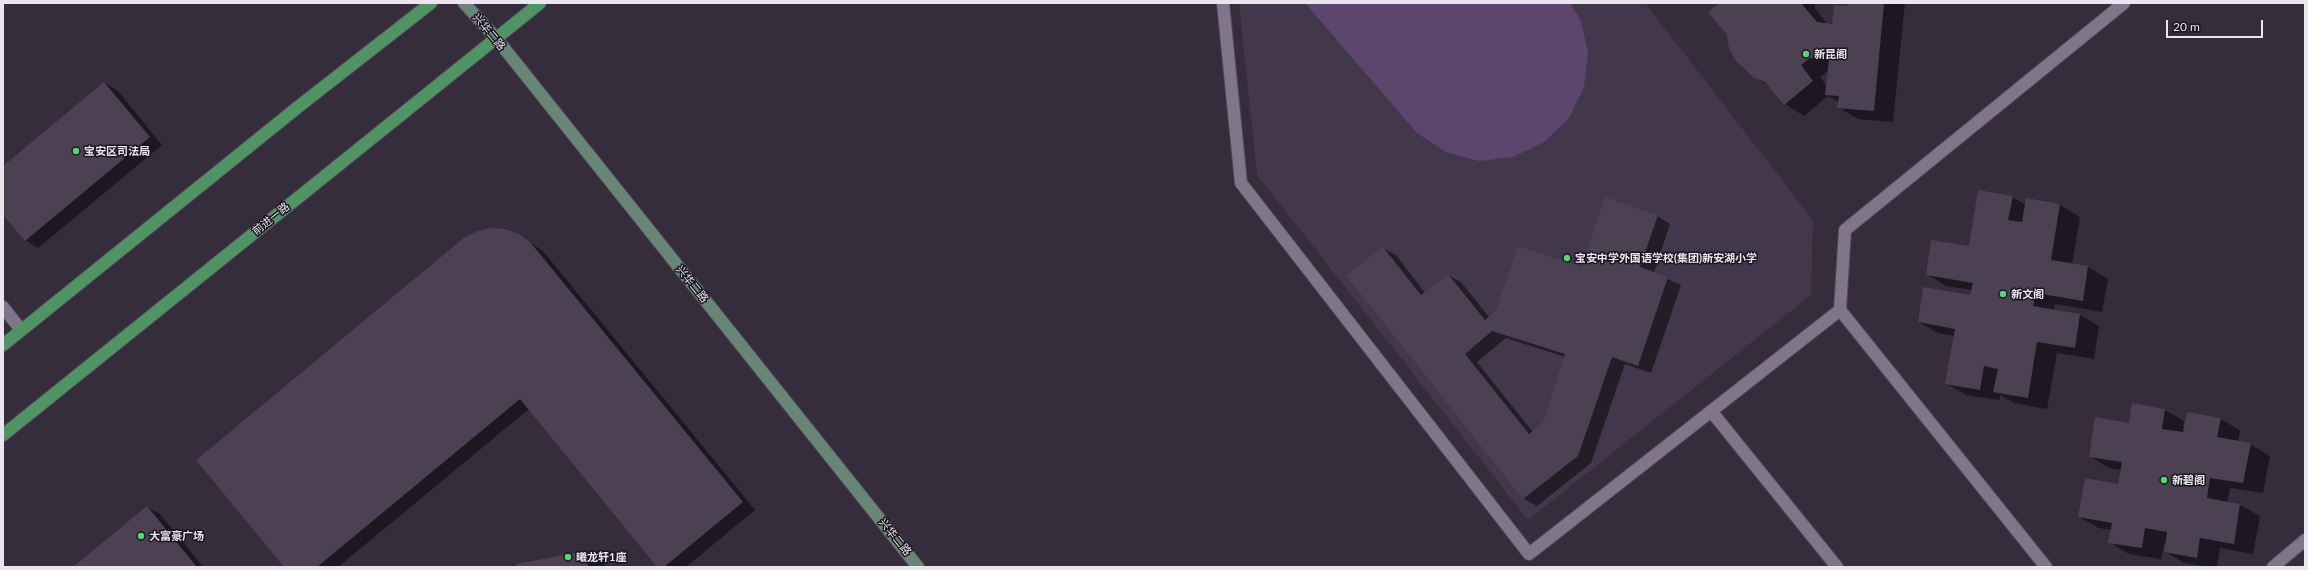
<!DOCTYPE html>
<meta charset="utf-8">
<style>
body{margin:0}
#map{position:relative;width:2308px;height:570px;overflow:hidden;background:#352c3c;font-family:Lato,sans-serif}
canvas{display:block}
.frame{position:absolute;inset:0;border:4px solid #ebe5f0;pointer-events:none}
.scale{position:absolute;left:2166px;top:20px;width:97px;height:18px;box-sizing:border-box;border:2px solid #ebe5f0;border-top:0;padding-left:5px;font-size:12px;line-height:14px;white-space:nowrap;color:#ebe5f0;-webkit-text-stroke:3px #1a161e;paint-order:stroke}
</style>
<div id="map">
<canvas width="2308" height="570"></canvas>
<div class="frame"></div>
<div class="scale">20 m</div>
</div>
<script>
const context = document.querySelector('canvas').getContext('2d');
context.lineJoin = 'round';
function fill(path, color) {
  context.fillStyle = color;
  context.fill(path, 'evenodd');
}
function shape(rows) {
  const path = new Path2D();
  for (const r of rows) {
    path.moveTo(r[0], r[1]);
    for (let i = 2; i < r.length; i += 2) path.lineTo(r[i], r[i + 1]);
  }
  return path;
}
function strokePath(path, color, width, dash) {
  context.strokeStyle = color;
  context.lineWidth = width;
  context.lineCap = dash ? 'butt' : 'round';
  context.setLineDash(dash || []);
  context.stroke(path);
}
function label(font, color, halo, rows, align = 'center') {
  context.font = font + ' Lato,"Noto Sans SC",sans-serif';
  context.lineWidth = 3;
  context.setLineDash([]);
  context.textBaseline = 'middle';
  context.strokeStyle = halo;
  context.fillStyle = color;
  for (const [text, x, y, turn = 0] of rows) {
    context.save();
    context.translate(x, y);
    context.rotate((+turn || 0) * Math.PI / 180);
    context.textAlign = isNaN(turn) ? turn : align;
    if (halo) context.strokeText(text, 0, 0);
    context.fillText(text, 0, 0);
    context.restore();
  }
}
fill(shape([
 [1239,3,1645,3,1813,220,1811,295,1528,520,1257,175]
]), '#43374c');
fill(shape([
 [1305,3,1570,3,1581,21,1588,53,1584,87,1569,118,1544,142,1513,157,1479,161,1446,152,1417,133]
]), '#5d466e');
fill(shape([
 [1721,3,1815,3,1815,8,1827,24,1833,25,1848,7,1849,3,1905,3,1893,122,1858,119,1838,107,1839,102,1828,96,1804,116,1785,104,1770,86,1754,77],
 [1829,70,1827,86,1820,77],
 [104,83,117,90,162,145,38,248,25,240,3,213,3,167],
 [2012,197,2026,205,2027,200,2060,205,2080,217,2072,264,2088,267,2108,279,2102,312,2055,304,2054,311,2080,315,2099,326,2094,359,2057,353,2047,409,2014,403,2000,395,2000,400,1966,395,1947,384,1955,336,1938,333,1919,322,1971,296,1972,290,1946,286,1927,274,1969,247],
 [1657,216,1670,224,1654,273,1681,285,1651,373,1625,364,1591,463,1537,506,1524,499,1348,275,1383,248,1396,255,1425,293,1448,275,1461,282,1489,317,1582,268],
 [1506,338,1565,357,1544,423,1533,432,1477,362],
 [518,235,543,251,755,510,686,567,658,567,529,409,338,567,285,567],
 [2165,410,2184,421,2183,427,2220,419,2240,430,2238,442,2250,444,2270,456,2263,493,2230,488,2227,503,2240,505,2260,516,2253,554,2220,548,2217,567,2210,567,2184,563,2165,551,2166,544,2164,544,2161,559,2129,554,2109,542,2112,530,2099,528,2079,517,2119,485,2122,470,2109,468,2090,456,2129,424],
 [147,507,160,514,203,567,75,567],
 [585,552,604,563,605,567,518,567]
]), '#0007');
fill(shape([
 [1719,3,1801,3,1817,22,1832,24,1834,5,1848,6,1848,3,1884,3,1874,111,1837,108,1839,96,1825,95,1829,60,1810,58,1801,65,1813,81,1784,105,1765,82,1754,78,1736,61,1729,49,1727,35,1708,12],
 [104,82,150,137,25,241,3,215,3,166],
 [1978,190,2013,196,2008,220,2022,222,2026,198,2060,204,2051,260,2088,266,2083,301,2036,293,2033,306,2080,314,2075,348,2037,342,2028,398,1993,392,1998,369,1984,366,1980,390,1945,384,1955,329,1918,322,1923,287,1970,295,1973,283,1926,275,1931,240,1969,246],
 [1605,197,1658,215,1640,267,1668,277,1638,366,1612,357,1578,456,1523,499,1346,275,1383,247,1421,295,1448,274,1485,320,1496,310,1518,246,1581,267],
 [1492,331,1565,354,1543,422,1529,434,1465,354],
 [491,228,505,229,519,234,530,242,743,502,664,567,657,567,520,399,317,567,284,567,196,460,465,237,478,231],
 [2132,403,2165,409,2162,429,2183,432,2187,412,2221,418,2217,437,2251,443,2243,483,2210,478,2207,498,2240,504,2234,544,2200,538,2197,558,2164,552,2167,532,2145,528,2142,548,2108,543,2112,523,2078,517,2085,478,2118,484,2122,462,2089,457,2095,417,2129,423],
 [147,506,197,567,73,567],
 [585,551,588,567,517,567,516,564]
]), '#4b4152');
const service = shape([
 [1223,3,1241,183,1529,554,1840,310,1845,230,2124,3],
 [1840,310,2046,567],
 [1711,411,1837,567],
 [2273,567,2305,540]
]);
const minor = shape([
 [3,307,21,330]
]);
const secondary = shape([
 [464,3,496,38,918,567]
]);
const primary = shape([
 [3,345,298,107,431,3],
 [3,435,540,3]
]);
strokePath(service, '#524a58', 14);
strokePath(minor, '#524a58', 14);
strokePath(secondary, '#524a58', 14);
strokePath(primary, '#524a58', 14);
strokePath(service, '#807689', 12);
strokePath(minor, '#807689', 12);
strokePath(secondary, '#688578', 12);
strokePath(primary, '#509466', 12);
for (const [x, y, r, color] of [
 [1806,54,4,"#56d671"],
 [76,151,4,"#56d671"],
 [1567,258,4,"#56d671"],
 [2003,294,4,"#56d671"],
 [2164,480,4,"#56d671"],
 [141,536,4,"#56d671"],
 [568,557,4,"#56d671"]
]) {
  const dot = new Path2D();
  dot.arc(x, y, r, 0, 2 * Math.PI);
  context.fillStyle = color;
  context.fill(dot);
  strokePath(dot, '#1a161e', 1.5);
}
label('11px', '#ebe5f0', '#1a161e', [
 ["兴华二路",489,32,50],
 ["前进一路",271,219,-39],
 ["兴华二路",692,284,51],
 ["兴华二路",895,537,51]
]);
label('bold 11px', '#ebe5f0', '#1a161e', [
 ["新昆阁",1814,54],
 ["宝安区司法局",84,151],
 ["宝安中学外国语学校(集团)新安湖小学",1575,258],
 ["新文阁",2011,294],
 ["新碧阁",2172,480],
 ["大富豪广场",149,536],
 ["曦龙轩1座",576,557]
], 'left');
</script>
